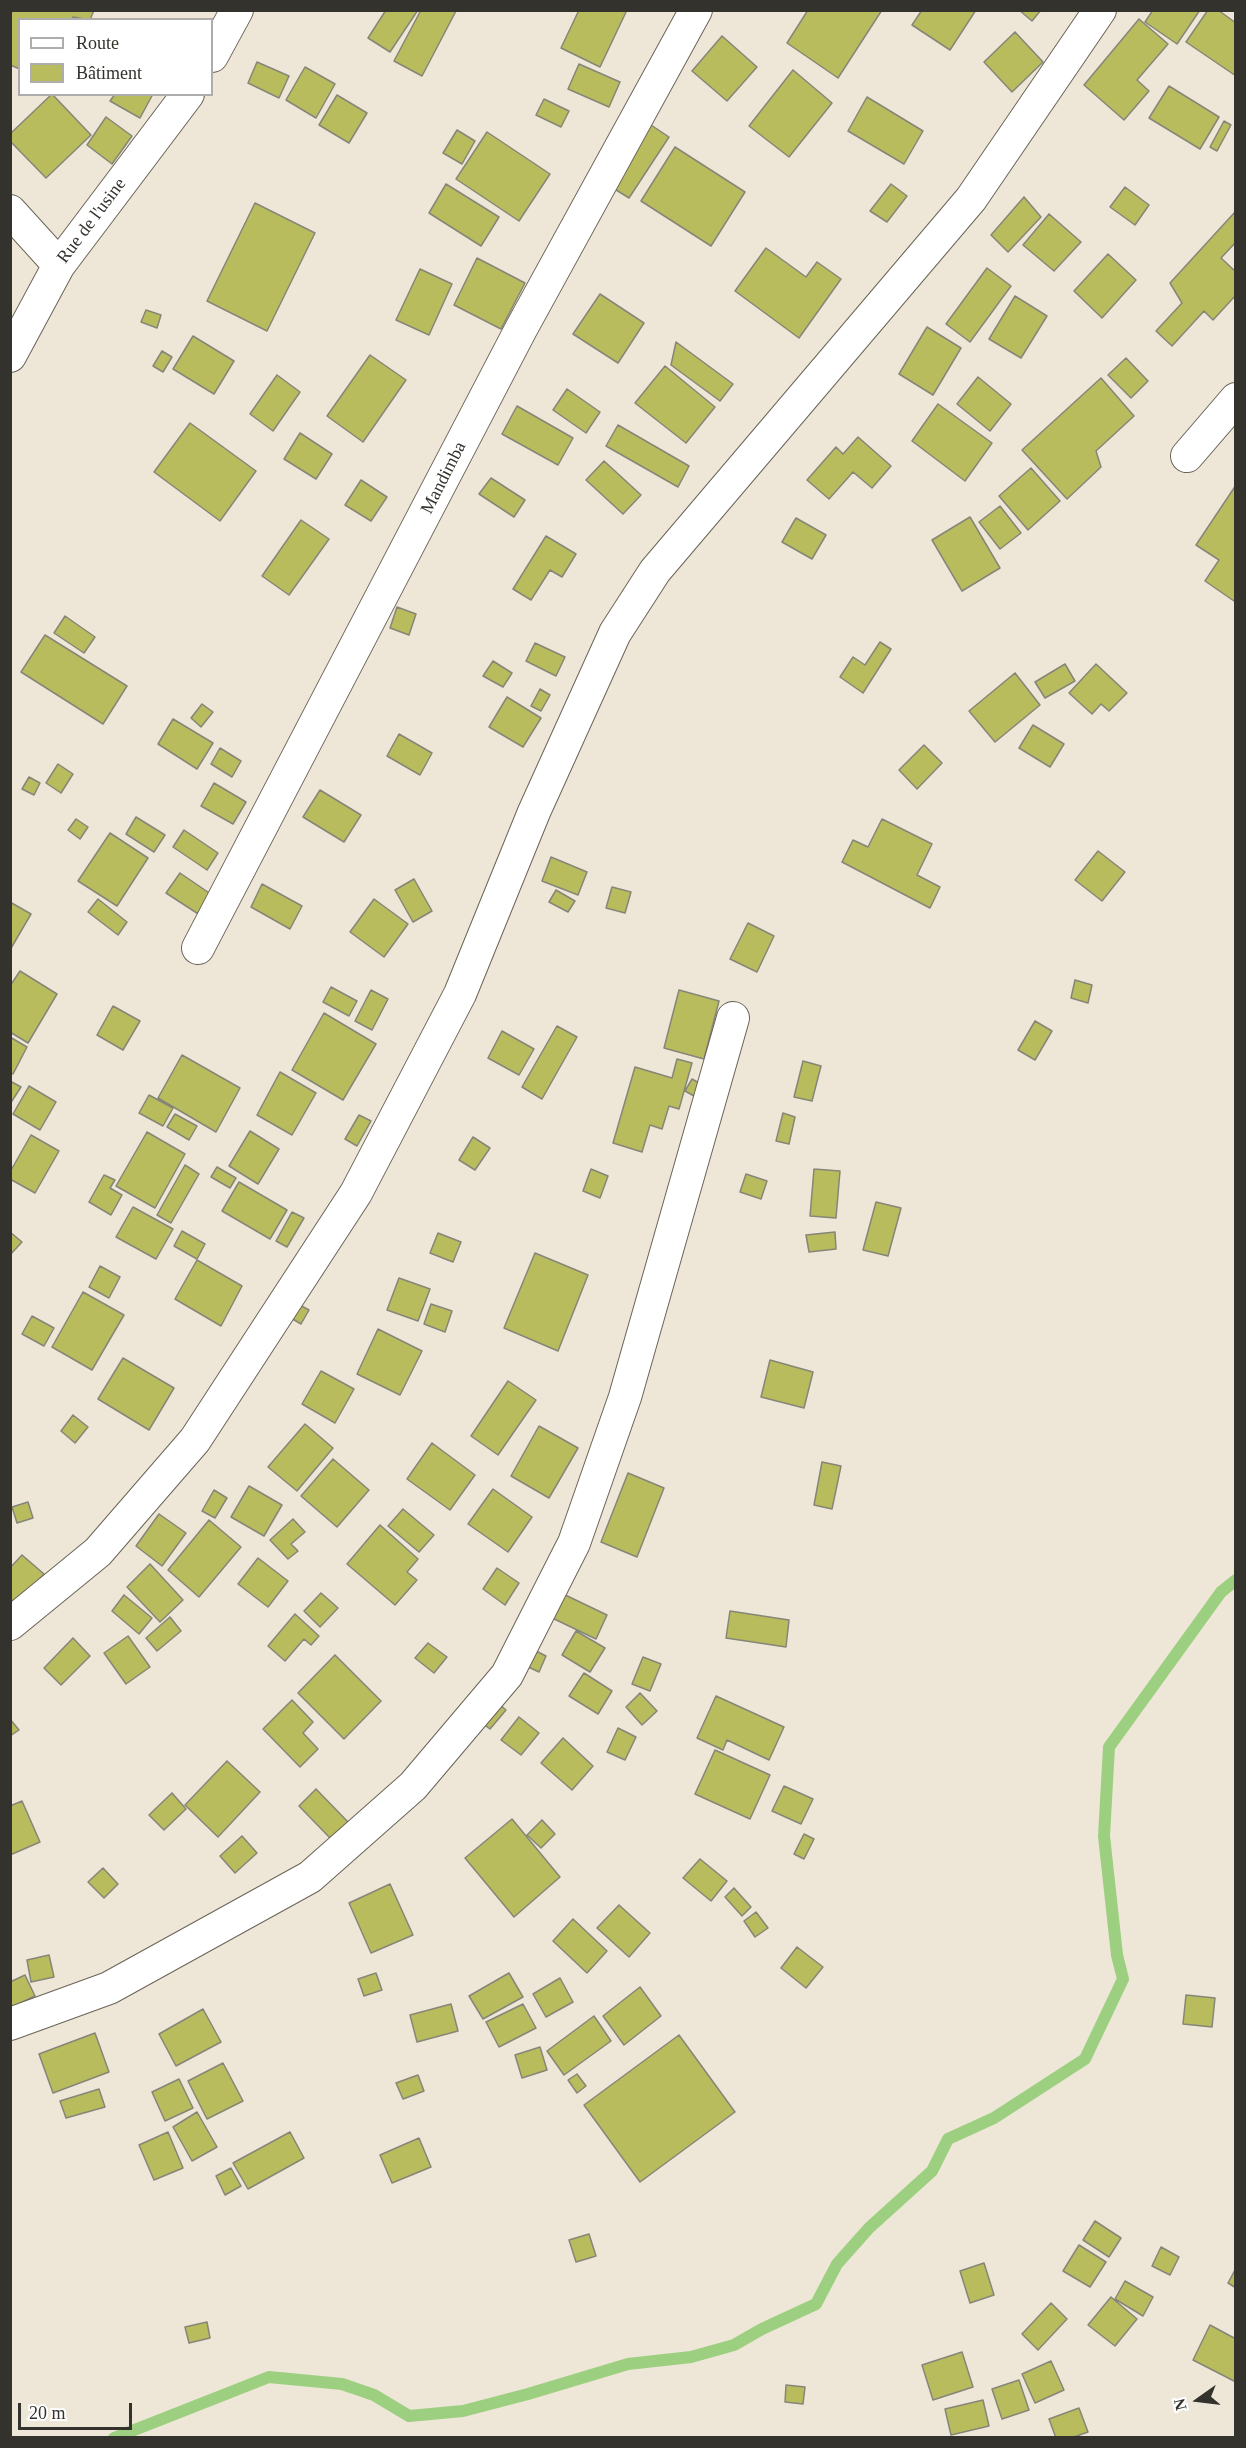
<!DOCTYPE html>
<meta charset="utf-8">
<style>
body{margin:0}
#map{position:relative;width:1246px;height:2448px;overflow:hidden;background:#eee7d8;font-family:"Times New Roman",serif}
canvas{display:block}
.frame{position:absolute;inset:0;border:12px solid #34322c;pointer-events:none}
.legend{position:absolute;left:18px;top:18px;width:195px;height:78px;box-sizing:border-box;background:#fff;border:2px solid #aeadab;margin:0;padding:8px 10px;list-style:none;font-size:18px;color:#34322c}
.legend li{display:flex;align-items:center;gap:12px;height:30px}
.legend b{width:30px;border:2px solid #aeadab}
.north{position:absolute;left:1168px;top:2370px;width:60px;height:60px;-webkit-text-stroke:4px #fff;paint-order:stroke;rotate:256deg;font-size:16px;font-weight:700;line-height:24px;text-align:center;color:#34322c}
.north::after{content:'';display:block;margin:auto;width:21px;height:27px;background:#34322c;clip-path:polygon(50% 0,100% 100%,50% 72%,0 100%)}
.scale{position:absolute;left:18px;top:2403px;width:114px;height:27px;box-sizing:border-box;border:3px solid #34322c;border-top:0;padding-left:8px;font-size:18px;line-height:21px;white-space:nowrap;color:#34322c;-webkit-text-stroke:4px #fff;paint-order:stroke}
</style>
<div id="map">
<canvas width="1246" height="2448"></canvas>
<div class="frame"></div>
<ul class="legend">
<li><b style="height:8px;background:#fff"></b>Route</li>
<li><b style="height:16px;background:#b9bc5d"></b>Bâtiment</li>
</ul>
<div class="north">N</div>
<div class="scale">20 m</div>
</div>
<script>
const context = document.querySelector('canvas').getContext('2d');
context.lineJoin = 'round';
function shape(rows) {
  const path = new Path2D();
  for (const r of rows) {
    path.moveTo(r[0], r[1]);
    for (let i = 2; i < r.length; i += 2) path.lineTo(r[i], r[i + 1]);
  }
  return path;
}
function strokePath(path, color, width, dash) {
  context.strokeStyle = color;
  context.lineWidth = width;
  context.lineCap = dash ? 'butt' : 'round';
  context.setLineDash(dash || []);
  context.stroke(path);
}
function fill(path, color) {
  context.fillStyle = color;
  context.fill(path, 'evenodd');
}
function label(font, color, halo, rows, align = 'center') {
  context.font = font + ' "Times New Roman",serif';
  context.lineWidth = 4.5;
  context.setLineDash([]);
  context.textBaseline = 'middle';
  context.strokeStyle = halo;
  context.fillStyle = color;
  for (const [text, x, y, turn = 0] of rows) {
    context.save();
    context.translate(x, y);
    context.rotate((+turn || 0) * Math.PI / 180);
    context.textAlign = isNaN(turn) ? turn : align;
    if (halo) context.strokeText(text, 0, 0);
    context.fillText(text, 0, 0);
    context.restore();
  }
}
strokePath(shape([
 [114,2438,269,2377,342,2384,374,2395,409,2416,463,2411,528,2394,628,2364,691,2357,734,2345,762,2329,816,2304,837,2264,869,2228,932,2171,948,2139,994,2118,1085,2059,1123,1979,1117,1955,1104,1836,1109,1747,1221,1592,1236,1580]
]), '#9ccf7f', 12);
const building = shape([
 [13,10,94,10,90,20,73,17,72,20,20,20,20,69,10,65,10,15,13,10],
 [386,10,418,10,390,52,368,38,386,10],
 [421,10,456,11,422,76,394,61,421,10],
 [579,10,627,10,600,67,561,48,579,10],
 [808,10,882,10,838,78,787,43,808,10],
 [922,10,976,10,950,50,912,25,922,10],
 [1019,10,1041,10,1032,21,1019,10],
 [1153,10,1200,10,1177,44,1145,22,1153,10],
 [1208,10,1218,10,1236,23,1236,76,1186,42,1208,10],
 [1139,19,1168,44,1137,80,1149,91,1124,120,1084,85,1139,19],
 [1015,32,1043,62,1012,92,984,62,1015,32],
 [722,36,757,67,727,101,692,71,722,36],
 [257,62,289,76,279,98,248,83,257,62],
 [579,64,620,82,609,107,568,89,579,64],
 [305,67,335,84,316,118,286,100,305,67],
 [793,70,832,103,789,157,749,126,793,70],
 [1169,86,1219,117,1200,149,1149,118,1169,86],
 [52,94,91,135,46,178,10,141,10,134,52,94],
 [115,94,153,94,140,118,110,101,115,94],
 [337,95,367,113,349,143,319,125,337,95],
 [867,97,923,131,904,164,848,131,867,97],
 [544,99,569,111,561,127,536,115,544,99],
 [106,117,132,136,112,164,87,145,106,117],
 [645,121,669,137,629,198,605,183,645,121],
 [1224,121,1231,125,1217,151,1210,147,1224,121],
 [457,130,475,141,462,164,443,153,457,130],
 [487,132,550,174,519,221,456,179,487,132],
 [675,147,745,192,711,246,641,201,675,147],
 [446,184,499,217,481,246,429,213,446,184],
 [891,184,907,196,887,222,870,211,891,184],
 [1125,187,1149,205,1135,225,1110,207,1125,187],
 [1024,197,1041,217,1008,252,991,235,1024,197],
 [255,203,315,233,267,331,207,301,255,203],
 [1235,212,1236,242,1221,258,1236,272,1236,295,1213,320,1204,311,1172,346,1156,331,1182,303,1170,283,1235,212],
 [1049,214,1081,242,1054,271,1023,245,1049,214],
 [766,248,806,277,817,262,841,279,799,338,735,291,766,248],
 [1108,254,1136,280,1102,318,1074,291,1108,254],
 [477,258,525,283,501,329,454,305,477,258],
 [987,268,1011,286,970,342,946,324,987,268],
 [420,269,452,284,429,335,396,320,420,269],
 [600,294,644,323,618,363,573,334,600,294],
 [1015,296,1047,316,1021,358,989,339,1015,296],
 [146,310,161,315,157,328,141,322,146,310],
 [927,327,961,348,933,395,899,374,927,327],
 [193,336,234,361,214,394,173,369,193,336],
 [676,342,733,384,720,401,671,365,676,342],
 [162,351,172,357,163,372,153,366,162,351],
 [370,355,406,380,363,442,327,416,370,355],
 [1126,358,1148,381,1131,398,1108,375,1126,358],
 [665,366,715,407,686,443,635,403,665,366],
 [277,375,300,392,273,431,250,414,277,375],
 [978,377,1011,404,990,431,957,404,978,377],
 [1101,378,1134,416,1096,451,1101,467,1067,499,1022,450,1101,378],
 [567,389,600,412,586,433,553,410,567,389],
 [938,404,992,443,965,481,912,441,938,404],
 [517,406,573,438,558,465,502,434,517,406],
 [190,423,256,471,220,521,154,472,190,423],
 [618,425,689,466,678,487,606,446,618,425],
 [300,433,332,454,316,479,284,459,300,433],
 [858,437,891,466,872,488,853,472,829,499,807,480,836,447,843,454,858,437],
 [604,461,641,495,623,514,586,480,604,461],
 [1031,468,1060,501,1028,530,999,496,1031,468],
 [491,478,525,500,514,517,479,494,491,478],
 [361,480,387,497,371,521,345,505,361,480],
 [1236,485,1236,599,1234,601,1205,581,1219,560,1196,545,1236,485],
 [1000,506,1021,533,1000,549,979,522,1000,506],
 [970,517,1000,568,962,591,932,540,970,517],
 [796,518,826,535,812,559,782,542,796,518],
 [301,520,329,539,289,595,262,576,301,520],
 [546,536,576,554,562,577,550,570,531,600,513,589,546,536],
 [397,607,416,614,409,635,390,628,397,607],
 [65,616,95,637,84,653,54,633,65,616],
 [45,635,127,686,103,724,21,672,45,635],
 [880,642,891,649,863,693,840,677,853,657,865,665,880,642],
 [535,643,565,657,556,676,526,661,535,643],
 [493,661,512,673,503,687,483,676,493,661],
 [1065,664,1075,681,1045,698,1035,682,1065,664],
 [1096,664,1127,693,1109,711,1101,704,1092,714,1069,693,1096,664],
 [1015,673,1040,705,995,742,969,711,1015,673],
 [540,689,550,695,541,711,531,706,540,689],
 [507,697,541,718,523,747,489,727,507,697],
 [202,704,213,712,201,727,191,718,202,704],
 [173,719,213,743,197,769,158,744,173,719],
 [1033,725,1064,744,1050,767,1019,748,1033,725],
 [399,734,432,753,420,775,387,756,399,734],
 [924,745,942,763,917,789,899,770,924,745],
 [220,748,241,761,232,777,211,764,220,748],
 [58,764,73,774,61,793,46,783,58,764],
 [29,777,40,783,34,795,22,789,29,777],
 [214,783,246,802,233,824,201,806,214,783],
 [320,790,361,815,344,842,303,817,320,790],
 [136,817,165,835,154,852,126,834,136,817],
 [76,819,88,827,80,839,68,830,76,819],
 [882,819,932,844,917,875,940,887,930,908,842,862,853,840,868,847,882,819],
 [184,830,218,853,207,870,173,847,184,830],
 [110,833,148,858,117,906,78,881,110,833],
 [1098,851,1125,872,1102,901,1075,880,1098,851],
 [551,857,587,872,578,895,542,881,551,857],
 [180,873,218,899,206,919,166,893,180,873],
 [414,879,432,911,413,922,395,890,414,879],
 [262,884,302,906,290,929,251,907,262,884],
 [612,887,631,892,625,913,606,908,612,887],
 [556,890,575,901,568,912,549,902,556,890],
 [98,899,127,922,118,935,88,912,98,899],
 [374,899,408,924,384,957,350,932,374,899],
 [10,902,31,914,10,950,10,902],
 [748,923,774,936,757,972,730,959,748,923],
 [20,971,57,994,28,1043,10,1032,10,986,20,971],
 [1075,980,1092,985,1088,1003,1071,998,1075,980],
 [331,987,357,1001,349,1016,323,1002,331,987],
 [371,990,388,999,372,1030,355,1021,371,990],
 [679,990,719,1001,704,1059,664,1048,679,990],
 [113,1006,140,1021,123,1050,97,1035,113,1006],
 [324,1013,376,1044,343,1100,292,1070,324,1013],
 [1035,1021,1052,1031,1035,1060,1018,1050,1035,1021],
 [557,1026,577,1037,542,1099,522,1087,557,1026],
 [502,1031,534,1049,519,1075,488,1058,502,1031],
 [10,1037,27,1047,13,1074,10,1072,10,1037],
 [182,1055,240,1088,216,1132,158,1098,182,1055],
 [677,1059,692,1063,679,1109,669,1106,662,1129,650,1125,642,1152,613,1143,635,1067,672,1078,677,1059],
 [803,1061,821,1066,812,1101,794,1097,803,1061],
 [280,1072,316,1093,292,1135,257,1115,280,1072],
 [692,1079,701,1084,694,1096,685,1091,692,1079],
 [10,1081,21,1087,10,1104,10,1081],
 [29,1086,56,1102,40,1130,13,1114,29,1086],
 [149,1095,173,1108,163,1126,139,1113,149,1095],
 [783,1113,795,1117,789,1144,776,1141,783,1113],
 [175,1114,197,1126,189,1140,167,1127,175,1114],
 [359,1115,371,1121,357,1146,345,1139,359,1115],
 [250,1131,279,1149,258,1184,229,1166,250,1131],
 [147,1132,185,1154,155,1208,116,1186,147,1132],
 [31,1135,59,1151,35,1193,10,1179,10,1172,31,1135],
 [473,1137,490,1148,475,1170,459,1160,473,1137],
 [185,1165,199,1174,171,1223,157,1215,185,1165],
 [217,1167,236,1178,230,1188,211,1177,217,1167],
 [591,1169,608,1176,600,1198,583,1191,591,1169],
 [814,1169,840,1171,836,1218,810,1216,814,1169],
 [746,1174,767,1181,761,1199,740,1192,746,1174],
 [104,1175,115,1180,110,1188,122,1195,111,1215,89,1202,104,1175],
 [239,1182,287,1210,270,1239,222,1211,239,1182],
 [876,1202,901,1208,888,1256,863,1250,876,1202],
 [133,1207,173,1229,156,1259,116,1237,133,1207],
 [292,1212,304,1218,287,1247,276,1241,292,1212],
 [182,1231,205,1244,197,1259,174,1246,182,1231],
 [10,1232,22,1242,10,1255,10,1232],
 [835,1232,836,1249,809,1252,806,1235,835,1232],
 [438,1233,461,1242,453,1262,430,1253,438,1233],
 [535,1253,588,1275,558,1351,504,1328,535,1253],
 [197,1260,242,1286,221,1326,175,1299,197,1260],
 [100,1266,120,1277,109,1298,89,1287,100,1266],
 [399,1278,430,1289,418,1321,387,1310,399,1278],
 [83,1292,124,1315,92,1370,52,1347,83,1292],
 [294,1302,309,1310,301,1324,286,1315,294,1302],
 [431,1304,452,1311,445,1332,424,1324,431,1304],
 [32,1316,54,1328,44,1346,22,1334,32,1316],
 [378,1329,422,1351,400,1395,357,1374,378,1329],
 [123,1358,174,1388,149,1430,98,1399,123,1358],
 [770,1360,813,1372,804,1408,761,1397,770,1360],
 [321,1371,354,1389,335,1423,302,1404,321,1371],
 [508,1381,536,1400,498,1455,471,1436,508,1381],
 [73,1415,88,1427,75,1443,61,1431,73,1415],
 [305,1424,333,1448,297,1491,268,1467,305,1424],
 [539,1426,578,1448,549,1498,511,1476,539,1426],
 [432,1443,475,1475,450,1510,407,1479,432,1443],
 [333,1459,369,1490,337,1527,301,1496,333,1459],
 [822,1462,841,1466,832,1509,814,1505,822,1462],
 [628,1473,664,1488,637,1557,601,1542,628,1473],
 [249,1486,282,1505,264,1536,231,1517,249,1486],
 [493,1489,532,1517,508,1552,468,1524,493,1489],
 [214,1490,227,1498,215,1518,202,1511,214,1490],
 [28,1502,33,1518,17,1523,12,1507,28,1502],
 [403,1509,434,1535,419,1552,388,1526,403,1509],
 [159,1514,186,1533,162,1566,136,1546,159,1514],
 [293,1519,305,1532,291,1544,298,1551,288,1559,270,1540,293,1519],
 [209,1520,241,1547,199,1597,168,1570,209,1520],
 [380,1525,418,1559,407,1572,417,1580,395,1605,347,1564,380,1525],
 [22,1555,44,1574,17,1605,10,1600,10,1568,22,1555],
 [258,1558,288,1581,268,1607,238,1584,258,1558],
 [150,1564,183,1600,160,1622,127,1587,150,1564],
 [497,1568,519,1583,505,1605,483,1589,497,1568],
 [559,1592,607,1615,596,1639,548,1616,559,1592],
 [321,1593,338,1608,320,1627,304,1611,321,1593],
 [124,1595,152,1618,139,1634,112,1611,124,1595],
 [730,1611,789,1620,786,1647,726,1638,730,1611],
 [295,1614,319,1636,311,1645,304,1639,285,1661,268,1646,295,1614],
 [170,1617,181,1631,157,1651,146,1638,170,1617],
 [576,1631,605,1648,590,1672,562,1655,576,1631],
 [128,1636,150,1667,126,1684,104,1653,128,1636],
 [73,1638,90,1656,61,1685,44,1668,73,1638],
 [428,1643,447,1657,434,1673,415,1658,428,1643],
 [530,1648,546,1656,539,1672,522,1664,530,1648],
 [335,1655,381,1701,344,1739,298,1693,335,1655],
 [643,1657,661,1664,650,1691,632,1684,643,1657],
 [584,1673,612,1691,598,1714,569,1696,584,1673],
 [640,1693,657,1711,642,1725,626,1707,640,1693],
 [716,1696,784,1727,769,1760,727,1740,723,1750,697,1738,716,1696],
 [493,1699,506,1710,490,1729,477,1719,493,1699],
 [292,1700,313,1722,303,1733,318,1749,300,1767,263,1729,292,1700],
 [519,1717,539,1733,521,1755,501,1740,519,1717],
 [10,1719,19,1730,10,1736,10,1719],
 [618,1728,636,1737,625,1760,607,1752,618,1728],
 [563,1738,593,1766,572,1790,541,1763,563,1738],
 [715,1750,770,1775,750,1819,695,1794,715,1750],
 [227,1761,260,1792,218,1837,185,1805,227,1761],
 [784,1786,813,1799,801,1824,772,1811,784,1786],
 [316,1789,348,1822,331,1839,299,1806,316,1789],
 [172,1793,186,1809,164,1830,149,1815,172,1793],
 [22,1801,40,1842,10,1855,10,1806,22,1801],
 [512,1819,560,1877,514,1917,465,1858,512,1819],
 [542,1820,555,1834,541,1848,527,1835,542,1820],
 [804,1834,814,1839,804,1859,794,1854,804,1834],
 [242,1836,257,1853,235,1873,220,1856,242,1836],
 [700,1859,727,1881,711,1901,683,1878,700,1859],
 [103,1868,118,1884,104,1898,88,1882,103,1868],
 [390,1884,413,1935,371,1953,349,1903,390,1884],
 [734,1888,751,1907,742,1916,725,1897,734,1888],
 [619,1905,650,1933,629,1957,597,1928,619,1905],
 [756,1912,768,1928,755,1937,744,1921,756,1912],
 [573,1919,607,1951,587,1973,553,1941,573,1919],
 [797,1947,823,1967,806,1988,781,1968,797,1947],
 [49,1955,54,1977,31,1982,27,1960,49,1955],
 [376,1973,382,1990,364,1996,358,1979,376,1973],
 [509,1973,523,1997,483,2019,469,1996,509,1973],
 [25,1975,35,1996,10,2008,10,1982,25,1975],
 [560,1978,573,2002,546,2017,533,1994,560,1978],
 [640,1987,661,2016,624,2045,603,2016,640,1987],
 [1186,1995,1215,1998,1212,2027,1183,2024,1186,1995],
 [451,2004,458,2031,417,2042,410,2015,451,2004],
 [523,2004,536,2028,499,2047,486,2022,523,2004],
 [203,2009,221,2042,176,2066,159,2034,203,2009],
 [594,2016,611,2041,564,2075,547,2051,594,2016],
 [95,2033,109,2072,53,2093,39,2054,95,2033],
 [679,2035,735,2112,640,2182,584,2105,679,2035],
 [540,2047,547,2070,522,2078,515,2055,540,2047],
 [223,2063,243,2101,207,2119,188,2081,223,2063],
 [577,2074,586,2086,577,2093,568,2080,577,2074],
 [418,2075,424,2091,403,2099,396,2083,418,2075],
 [179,2079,193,2108,165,2121,152,2092,179,2079],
 [99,2089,105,2107,66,2118,60,2101,99,2089],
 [197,2112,217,2147,192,2161,173,2127,197,2112],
 [168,2132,183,2168,154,2180,139,2145,168,2132],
 [290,2132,304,2158,248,2189,233,2163,290,2132],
 [419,2138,431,2167,392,2183,380,2155,419,2138],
 [231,2168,241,2186,225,2195,216,2176,231,2168],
 [1095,2221,1121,2238,1109,2257,1083,2240,1095,2221],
 [589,2234,596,2256,576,2262,569,2240,589,2234],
 [1079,2245,1106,2262,1090,2287,1063,2271,1079,2245],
 [1161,2247,1179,2257,1170,2275,1152,2266,1161,2247],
 [984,2263,994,2295,970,2303,960,2271,984,2263],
 [1236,2268,1236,2288,1228,2283,1236,2268],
 [1125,2281,1153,2297,1143,2316,1115,2299,1125,2281],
 [1111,2297,1137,2319,1115,2346,1088,2325,1111,2297],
 [1051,2303,1067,2319,1038,2350,1022,2334,1051,2303],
 [207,2322,210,2338,189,2343,185,2327,207,2322],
 [1210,2325,1236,2339,1236,2382,1193,2360,1210,2325],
 [962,2352,973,2387,933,2400,922,2365,962,2352],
 [1051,2361,1064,2390,1035,2403,1022,2374,1051,2361],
 [1019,2380,1029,2410,1002,2419,992,2389,1019,2380],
 [786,2385,805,2387,803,2404,785,2402,786,2385],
 [983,2400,989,2426,951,2435,945,2409,983,2400],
 [1079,2408,1088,2432,1071,2438,1056,2438,1049,2419,1079,2408]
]);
fill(building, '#b9bc5d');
strokePath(building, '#858677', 1.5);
const minor = shape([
 [212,56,237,10],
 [10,211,59,265],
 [10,356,59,265,188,94],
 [1187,456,1236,399],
 [198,948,521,329,696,10],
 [10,1624,98,1552,195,1440,356,1193,460,994,534,812,615,633,655,571,971,199,1100,10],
 [10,2024,109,1988,310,1877,413,1786,507,1675,574,1543,625,1397,733,1018]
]);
strokePath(minor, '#6a6457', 34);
strokePath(minor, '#fff', 32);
label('18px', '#34322c', '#fff', [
 ["Rue de l'usine",92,221,-53],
 ["Mandimba",444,478,-63]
]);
</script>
